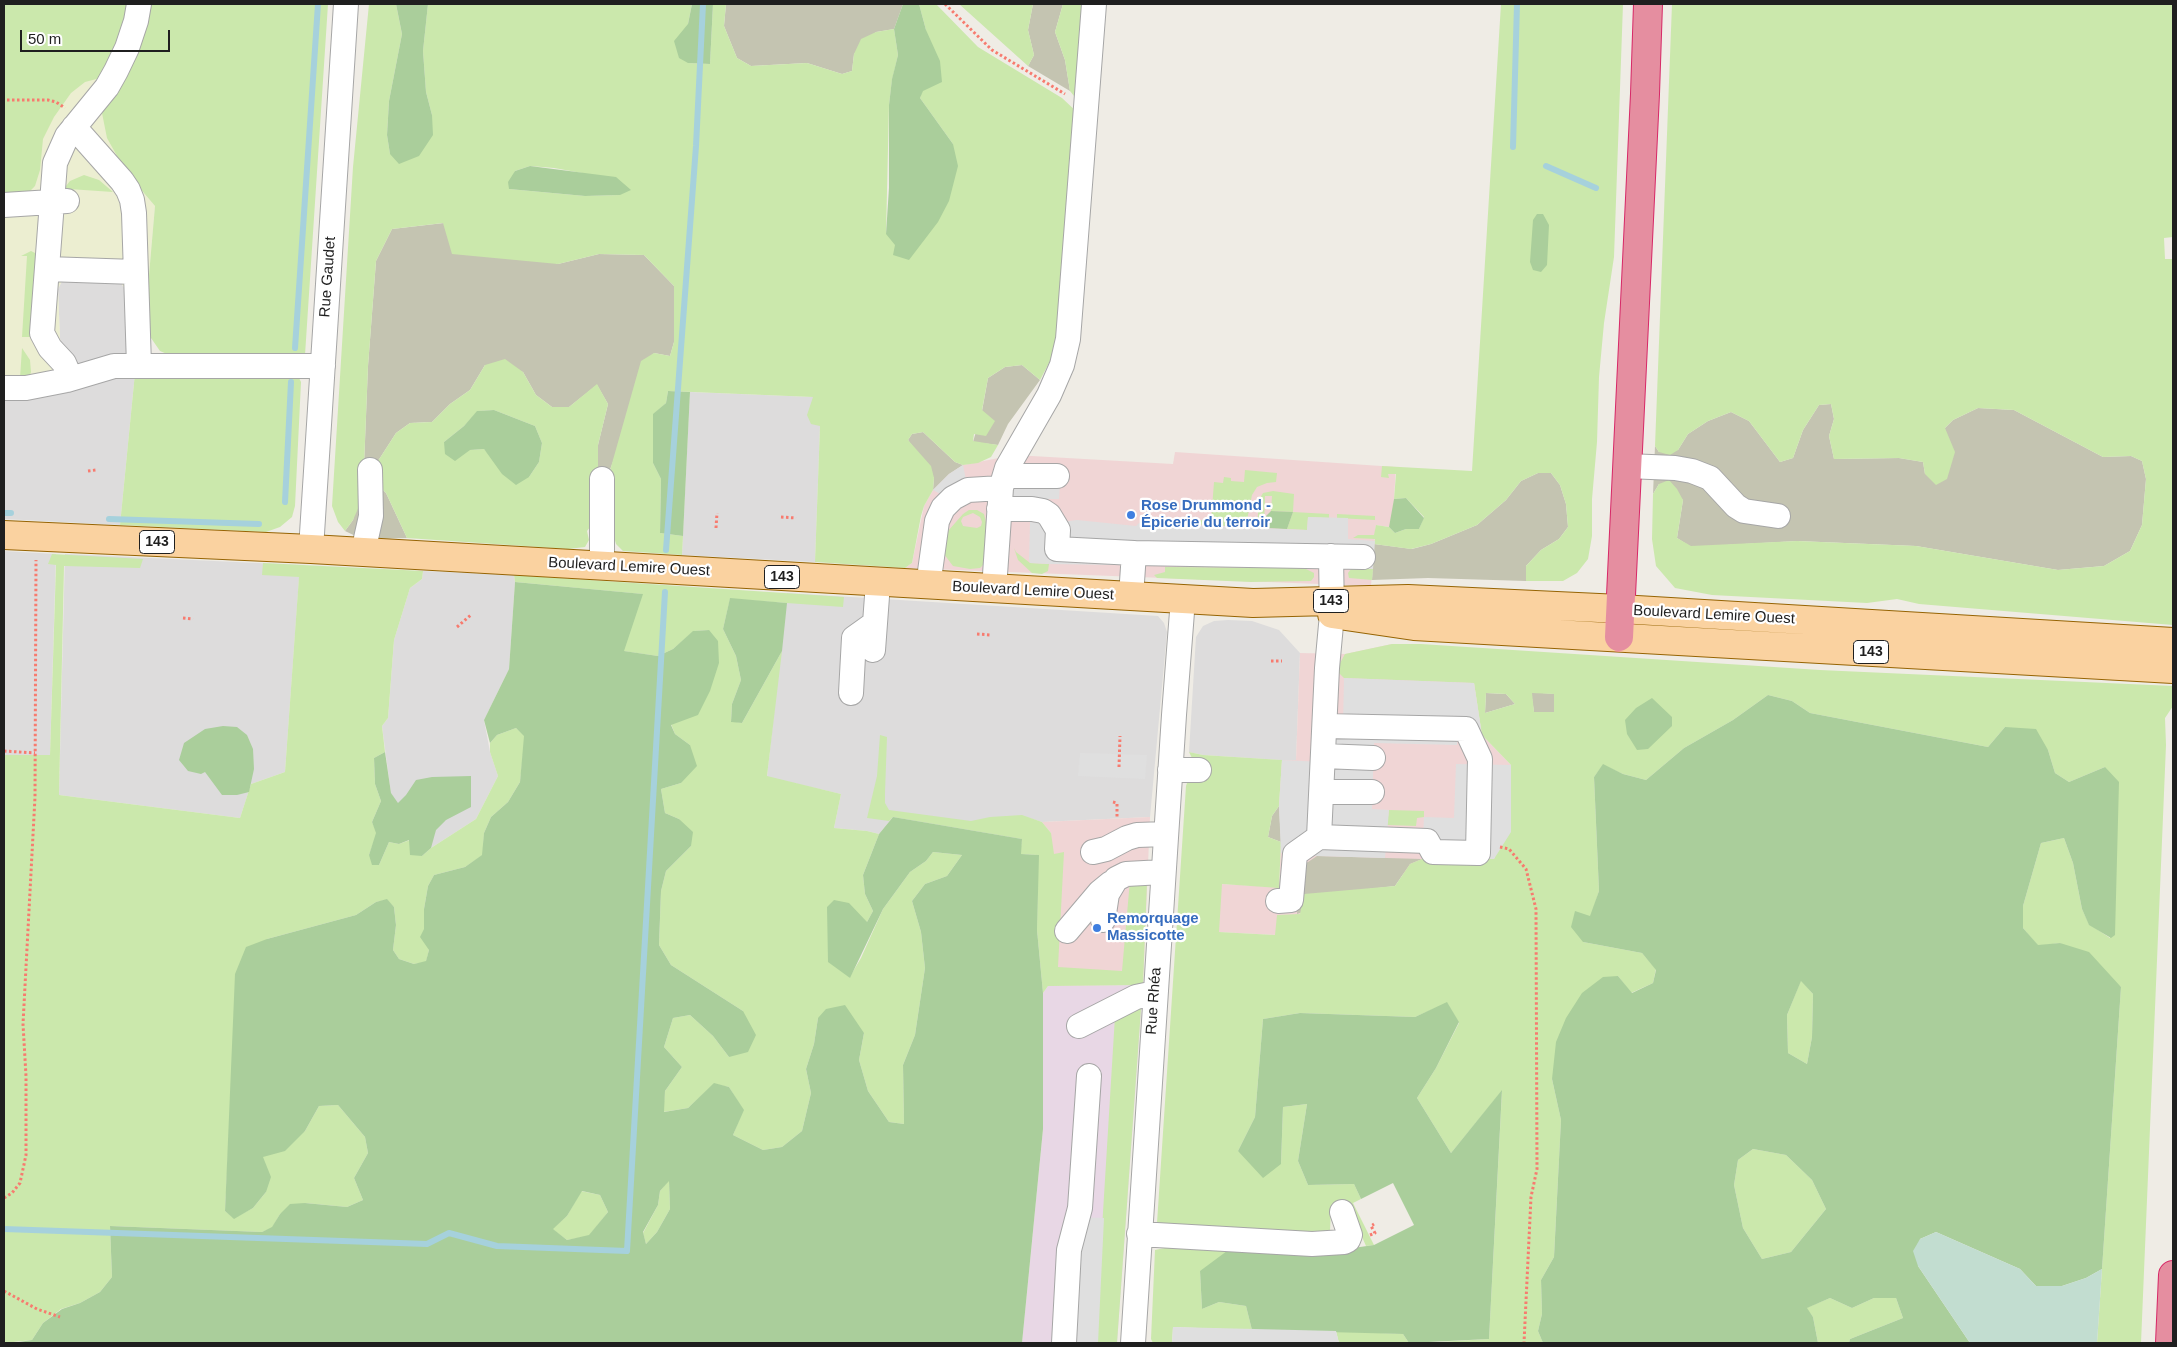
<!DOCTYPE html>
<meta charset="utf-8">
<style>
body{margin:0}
#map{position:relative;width:2177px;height:1347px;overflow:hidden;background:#efece5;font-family:Arial,sans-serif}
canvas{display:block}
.frame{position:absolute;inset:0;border:5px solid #1f1f1f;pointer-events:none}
.scale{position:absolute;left:20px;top:30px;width:150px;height:22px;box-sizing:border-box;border:2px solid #1f1f1f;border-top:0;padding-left:6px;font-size:15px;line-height:18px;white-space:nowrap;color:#1f1f1f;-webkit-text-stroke:4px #fff;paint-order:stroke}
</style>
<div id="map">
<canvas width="2177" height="1347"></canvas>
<div class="frame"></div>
<div class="scale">50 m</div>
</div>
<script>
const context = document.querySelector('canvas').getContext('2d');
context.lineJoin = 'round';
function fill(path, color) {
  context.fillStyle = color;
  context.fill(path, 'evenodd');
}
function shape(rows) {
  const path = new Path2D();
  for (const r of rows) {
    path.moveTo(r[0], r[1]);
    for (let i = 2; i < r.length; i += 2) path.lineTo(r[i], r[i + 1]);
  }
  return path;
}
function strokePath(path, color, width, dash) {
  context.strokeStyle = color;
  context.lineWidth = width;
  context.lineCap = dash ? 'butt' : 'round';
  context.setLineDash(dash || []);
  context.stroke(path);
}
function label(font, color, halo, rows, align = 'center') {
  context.font = font + ' Arial,sans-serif';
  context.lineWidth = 4.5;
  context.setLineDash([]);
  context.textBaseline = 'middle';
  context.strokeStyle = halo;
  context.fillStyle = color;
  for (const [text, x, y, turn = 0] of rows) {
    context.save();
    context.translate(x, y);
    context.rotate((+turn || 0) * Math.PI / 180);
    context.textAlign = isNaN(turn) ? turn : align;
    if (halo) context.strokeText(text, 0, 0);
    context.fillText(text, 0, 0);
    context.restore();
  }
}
fill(shape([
 [63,279,121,283,125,289,135,373,120,525,4,519,4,394,63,349,60,339,58,289],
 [690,392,813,397,820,426,815,562,682,555],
 [4,551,56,554,50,755,4,755],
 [65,554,300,565,285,772,251,784,240,818,59,795],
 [423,571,514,575,515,582,509,669,484,720,490,752,498,776,476,819,431,848,391,794,382,726,388,718,394,640,410,588,422,579],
 [787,593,1158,616,1164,623,1167,632,1150,817,1042,822,1026,817,1022,839,893,817,879,834,867,831,834,828,841,794,767,777],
 [1228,620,1252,621,1279,630,1300,653,1296,761,1203,755,1189,752,1196,637,1203,626,1214,621]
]), '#dddcdc');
fill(shape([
 [1175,452,1396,467,1393,514,1389,527,1376,525,1371,586,905,568,912,563,924,506,933,490,949,474,963,465,1014,455,1173,464],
 [1392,644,1474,683,1482,735,1511,765,1511,832,1300,914,1276,935,1218,932,1221,884,1279,887,1281,842,1279,806,1282,760,1296,760,1300,653,1345,654],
 [1150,817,1143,985,1048,986,1051,833,1042,822]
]), '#f0d5d5');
fill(shape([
 [1143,985,1117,1343,1022,1343,1043,1129,1043,993,1048,986]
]), '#e8d7e5');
fill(shape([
 [726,4,903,4,894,29,876,32,854,54,852,71,842,74,807,63,751,66,737,58,724,26],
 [1033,4,1063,4,1055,32,1065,60,1070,91,1028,66,1034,55,1028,30],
 [444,223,558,264,599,254,644,255,674,286,674,342,670,356,654,353,608,475,598,474,598,445,608,404,597,385,569,407,552,407,536,395,523,372,485,365,470,390,450,404,432,422,410,423,396,433,378,461,379,486,386,493,407,538,362,539,345,531,353,520,364,466,368,366,376,261,392,229],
 [1022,365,1040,380,1008,424,998,445,973,442,982,411,988,378,1005,367],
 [1831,404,1834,419,1829,436,1834,459,1899,458,1923,462,1925,474,1945,428,1953,420,1978,408,2014,410,2103,457,2131,456,2142,461,2146,479,2142,525,2130,551,2104,566,2058,570,1916,546,1797,541,1691,547,1677,538,1683,500,1659,484,1653,494,1655,446,1659,452,1678,450,1688,434,1708,421,1731,412,1749,421,1780,462,1793,458,1803,430,1819,405],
 [923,432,955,462,963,465,949,474,933,490,934,478,908,440,912,434],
 [1538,473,1551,473,1560,485,1566,504,1568,527,1559,539,1541,550,1526,566,1526,581,1428,578,1372,580,1374,544,1412,549,1431,544,1477,525,1506,500,1521,481],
 [1531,692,1554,694,1554,712,1534,712],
 [1486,693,1506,694,1515,704,1485,713],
 [1279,806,1281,842,1268,837,1272,816],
 [1317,856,1422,859,1410,864,1395,886,1369,889,1297,914,1298,896,1305,864]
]), '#c4c4b1');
fill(shape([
 [4,4,132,6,131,178,155,206,147,298,151,338,149,373,125,289,121,283,63,279,58,289,60,339,63,349,55,389,4,394]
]), '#eceed1');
fill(shape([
 [4,4,132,4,104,77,85,82,71,93,54,117,43,139,40,170,35,186,29,192,4,194],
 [145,4,328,4,305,355,174,357,160,351,151,338,147,298,155,206,126,172,107,138,102,113,116,83],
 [369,4,396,4,402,34,389,101,387,135,390,154,432,115,426,92,423,51,428,4,692,4,688,24,688,63,710,64,713,4,726,4,724,26,737,58,751,66,807,63,842,74,852,71,854,54,861,39,876,32,894,29,898,55,892,80,889,105,886,234,953,144,920,98,922,91,926,30,919,4,936,4,978,47,1062,98,1078,113,1059,332,1050,361,1040,380,1022,365,1005,367,988,378,982,410,995,421,986,436,974,434,973,441,998,445,991,457,978,463,963,465,955,462,923,432,912,434,908,440,931,466,934,478,933,490,924,506,921,516,912,563,905,568,815,562,820,426,811,424,807,415,813,397,668,391,666,403,653,415,653,463,661,479,660,533,683,536,682,555,623,551,616,544,609,519,607,481,641,361,654,353,670,356,674,342,674,286,644,255,599,254,558,264,452,254,443,223,392,229,376,261,368,366,364,466,360,504,353,520,345,531,338,522,332,506,353,167],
 [530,166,554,168,582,173,620,195,585,196,509,189,515,171],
 [959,4,1033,4,1028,30,1034,55,1028,66],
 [1063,4,1084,4,1078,101,1070,91,1065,60,1055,32],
 [1501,4,1623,4,1614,257,1604,323,1599,377,1597,442,1592,499,1592,536,1588,559,1577,573,1563,581,1526,581,1526,566,1541,550,1559,539,1568,527,1566,504,1560,485,1551,473,1538,473,1521,481,1506,500,1477,525,1431,544,1411,549,1374,544,1375,539,1353,538,1358,535,1374,535,1376,525,1389,527,1395,533,1406,529,1419,529,1424,517,1406,498,1394,499,1396,474,1388,474,1389,478,1381,477,1382,466,1472,471],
 [1672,4,2173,4,2173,237,2164,238,2165,259,2173,259,2173,625,1919,604,1897,599,1867,603,1712,595,1675,588,1656,566,1652,539,1653,494,1659,484,1669,480,1677,489,1683,500,1677,538,1691,546,1797,541,1916,546,2058,570,2104,566,2130,551,2142,525,2146,479,2142,461,2131,456,2103,457,2014,410,1978,408,1953,420,1945,428,1955,452,1947,479,1936,485,1925,474,1923,462,1899,458,1834,459,1829,436,1834,419,1831,404,1819,405,1803,430,1793,458,1780,462,1749,421,1731,412,1708,421,1688,434,1678,450,1670,455,1659,452,1655,446],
 [84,175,99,180,113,192,69,189,66,195,66,186,70,181],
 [31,251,37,254,32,337,22,337,27,256,21,256],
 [22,348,30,360,31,372,29,378,20,378],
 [505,359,523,372,536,395,552,407,569,407,597,384,608,404,598,445,598,474,594,522,587,531,589,540,585,547,568,549,407,538,386,493,379,486,373,474,378,461,396,433,410,423,432,422,450,404,470,390,485,365],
 [494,410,535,426,542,443,539,462,529,477,491,456,484,449,470,450,444,442,464,426,478,411],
 [135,373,297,374,301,382,295,506,292,517,280,527,266,532,120,525],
 [1245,470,1277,473,1276,482,1267,483,1257,487,1252,495,1246,525,1243,527,1175,523,1175,518,1211,521,1214,482,1223,483,1224,477,1231,478,1231,481,1244,482],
 [1273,491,1294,494,1293,512,1329,514,1329,518,1308,517,1307,530,1287,529,1293,512,1271,511,1272,496,1265,496,1264,528,1257,528,1259,500,1263,493],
 [969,510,977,510,984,514,986,522,987,532,983,565,980,568,970,569,953,566,944,554,945,542,948,531,963,514],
 [973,513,980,517,982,522,981,526,977,528,963,526,961,521,963,517],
 [1337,514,1375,516,1375,520,1337,518],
 [1014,548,1016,552,1030,563,1049,564,1048,571,1042,574,1032,573,1018,560],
 [52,554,143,559,140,568,64,566,59,795,240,818,251,784,285,772,299,577,262,575,263,563,423,571,422,579,410,588,394,640,388,718,382,726,385,752,374,758,375,784,381,801,372,822,377,833,369,855,379,865,389,842,399,844,410,840,422,856,431,848,476,819,498,776,490,752,490,743,497,735,516,728,525,736,520,782,508,802,491,817,484,833,483,855,465,867,434,875,428,886,424,909,424,929,429,950,426,962,414,964,399,959,393,950,396,925,394,907,386,900,376,902,356,915,267,939,231,1097,225,1211,234,1218,253,1208,266,1192,262,1157,305,1131,319,1106,338,1105,365,1137,368,1153,354,1178,363,1200,347,1207,305,1203,280,1214,272,1228,262,1232,110,1226,112,1277,100,1292,80,1303,61,1309,43,1323,32,1340,4,1343,4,755,50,755,56,565,48,564],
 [1165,567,1297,568,1306,569,1314,573,1314,577,1311,581,1251,582,1157,578,1154,575,1165,572],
 [1352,568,1373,569,1372,580,1349,578,1348,573],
 [514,575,844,597,843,607,730,599,723,629,736,656,741,680,732,704,731,721,742,723,782,651,767,776,841,794,834,828,867,831,879,834,863,875,865,894,873,911,867,922,849,978,861,958,883,909,910,872,926,861,933,852,962,855,947,876,925,884,912,901,921,932,925,968,915,1035,903,1065,904,1124,889,1122,868,1091,859,1060,864,1033,818,1018,814,1044,806,1069,811,1093,802,1131,782,1147,763,1150,733,1135,743,1110,729,1087,714,1084,688,1108,663,1112,665,1091,682,1067,664,1047,673,1018,690,1015,713,1036,729,1057,743,1011,671,965,659,945,661,891,666,871,691,846,679,819,665,813,661,789,681,783,690,745,675,734,671,724,709,630,694,631,673,649,658,656,623,651,642,594,515,582],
 [1392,644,1421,644,1820,670,2173,686,2173,706,2165,718,2166,745,2141,1343,2097,1343,2121,987,2060,943,2038,946,2023,928,2023,906,2041,843,2064,838,2073,863,2082,909,2089,924,2110,938,2105,767,2069,782,2055,773,2048,750,2005,727,1988,747,1810,713,1792,701,1768,695,1733,720,1684,748,1646,780,1623,774,1603,765,1594,777,1599,891,1583,942,1642,953,1656,969,1653,983,1631,993,1618,976,1552,1079,1561,1120,1554,1257,1541,1280,1542,1314,1538,1331,1543,1343,1422,1343,1489,1339,1502,1091,1451,1153,1417,1098,1436,1068,1459,1023,1447,1003,1415,1017,1300,1013,1263,1019,1255,1117,1238,1151,1281,1164,1283,1107,1307,1104,1298,1161,1308,1185,1354,1184,1361,1199,1353,1203,1374,1245,1366,1246,1346,1200,1331,1210,1330,1231,1310,1237,1180,1230,1157,1223,1186,786,1194,762,1189,752,1203,755,1282,760,1279,806,1272,816,1268,837,1281,842,1279,888,1222,884,1219,932,1275,935,1277,915,1300,914,1304,894,1395,886,1410,864,1422,859,1494,859,1511,765,1482,735,1474,683,1344,678,1339,673,1340,663,1345,654],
 [1486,693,1506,694,1515,704,1485,713],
 [1532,693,1554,694,1554,712,1534,712],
 [880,735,887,737,885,793,885,803,889,810,971,821,990,817,1022,815,1042,822,1051,833,1054,854,1064,852,1058,967,1122,971,1130,880,1147,882,1143,985,1048,986,1043,993,1037,930,1038,855,1020,854,1022,839,893,817,889,821,867,818,877,776],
 [1389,810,1424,811,1424,817,1417,818,1416,826,1387,825],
 [1801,980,1813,994,1812,1037,1807,1064,1788,1053,1787,1015],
 [1121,1008,1141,1009,1117,1343,1095,1343,1115,1016],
 [1753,1149,1786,1155,1812,1180,1826,1209,1791,1252,1762,1259,1743,1228,1734,1185,1738,1160],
 [669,1180,670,1209,657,1232,646,1244,643,1233,658,1205,660,1191],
 [581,1191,600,1195,608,1212,589,1236,567,1240,552,1229,567,1216],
 [1189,1243,1307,1250,1200,1271,1202,1309,1219,1302,1246,1306,1252,1330,1173,1327,1172,1343,1153,1343,1151,1339,1155,1250],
 [1830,1298,1852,1308,1874,1298,1896,1298,1903,1318,1850,1339,1849,1343,1818,1343,1813,1317,1806,1308],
 [1336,1331,1403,1334,1409,1343,1339,1343]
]), '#cbe8ac');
fill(shape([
 [396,4,428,4,423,51,426,92,432,115,433,135,419,156,399,164,390,154,387,135,389,101,402,34],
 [692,4,713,4,710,64,688,63,679,58,674,41,688,24],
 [903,4,919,4,926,30,940,61,942,82,923,91,920,98,953,144,958,166,949,201,938,222,909,260,893,255,895,245,886,234,889,188,889,105,892,79,898,55,894,29],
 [530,166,616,177,631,190,620,195,585,196,509,189,508,182,515,171],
 [1537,214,1543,214,1549,225,1547,265,1541,272,1533,270,1530,262,1533,220],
 [668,391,690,392,683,536,660,533,661,479,653,463,653,414,666,403],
 [494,410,535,426,542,443,539,462,529,477,516,485,502,474,484,449,470,450,455,461,445,454,444,442,464,426,477,411],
 [1406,498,1424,518,1419,529,1406,529,1395,533,1389,527,1394,499],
 [1271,511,1293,512,1287,529,1264,528,1266,516],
 [515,582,643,594,624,651,658,656,673,649,693,631,709,630,718,641,719,663,710,691,698,715,671,725,675,734,690,745,697,766,681,783,661,789,665,813,679,819,693,832,691,846,666,871,661,891,659,945,671,965,743,1011,756,1035,748,1052,729,1057,713,1036,690,1015,673,1018,664,1047,682,1067,665,1091,664,1112,688,1108,714,1083,729,1087,744,1110,733,1135,763,1150,782,1147,802,1131,811,1093,806,1069,814,1044,818,1018,826,1009,845,1005,864,1033,859,1060,868,1091,889,1122,904,1124,903,1065,915,1035,925,968,921,932,912,901,925,884,947,876,962,855,933,852,926,861,910,872,883,909,850,978,828,962,827,907,834,900,849,903,867,922,873,911,865,894,863,875,879,834,893,817,1022,839,1021,854,1039,855,1037,930,1043,993,1043,1129,1022,1343,12,1343,32,1340,43,1323,62,1309,80,1303,100,1292,112,1277,110,1226,262,1232,272,1227,280,1214,290,1204,305,1203,347,1207,363,1200,354,1178,368,1153,365,1137,338,1105,319,1106,305,1131,285,1151,263,1157,271,1177,266,1192,253,1208,234,1219,225,1211,235,974,246,947,267,939,356,915,376,902,387,899,394,907,396,925,393,950,399,959,414,964,426,961,429,950,420,937,424,929,424,909,428,886,434,875,465,867,482,855,484,833,491,817,508,802,520,782,524,736,516,728,497,735,490,743,484,720,509,669],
 [669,1181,670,1209,657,1232,646,1244,643,1232,658,1205,660,1191],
 [582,1191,600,1195,608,1212,589,1235,567,1240,553,1229,567,1216],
 [730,598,787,603,782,651,742,723,731,722,732,704,741,680,736,656,723,629],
 [1768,695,1792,701,1810,713,1988,747,2005,727,2036,729,2048,750,2055,773,2069,782,2105,767,2119,782,2115,935,2111,938,2089,925,2082,909,2073,863,2064,838,2041,843,2023,906,2023,928,2038,945,2060,943,2089,952,2121,987,2102,1269,2086,1278,2062,1286,2036,1286,2020,1269,1936,1232,1920,1239,1918,1266,1970,1343,1849,1343,1850,1339,1903,1318,1896,1298,1874,1298,1852,1308,1830,1298,1807,1308,1813,1317,1818,1343,1543,1343,1538,1331,1542,1314,1541,1280,1554,1257,1561,1120,1552,1079,1556,1042,1566,1018,1582,993,1603,977,1618,976,1632,993,1653,983,1656,970,1642,953,1583,942,1571,927,1575,911,1590,916,1599,891,1594,777,1603,764,1623,774,1646,780,1684,748,1733,720],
 [1801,981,1813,994,1812,1037,1807,1064,1788,1053,1787,1015],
 [1753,1149,1786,1155,1812,1180,1826,1209,1791,1252,1762,1259,1743,1228,1734,1185,1738,1160],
 [1652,698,1672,717,1672,726,1648,749,1637,750,1627,734,1625,720,1636,708],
 [223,726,237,727,247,735,253,749,254,769,249,792,237,795,222,795,205,772,201,774,188,771,179,760,184,743,205,729],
 [385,752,391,793,398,803,406,795,416,780,432,777,471,776,471,807,446,820,436,830,431,848,422,856,410,855,409,840,399,844,389,842,379,865,372,865,369,855,376,833,372,822,381,801,375,784,374,758],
 [1447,1002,1459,1022,1436,1068,1417,1098,1451,1153,1502,1090,1489,1339,1409,1343,1403,1334,1252,1330,1246,1306,1219,1302,1202,1309,1200,1271,1227,1251,1353,1248,1374,1245,1414,1225,1393,1183,1361,1199,1354,1184,1308,1185,1298,1161,1307,1104,1283,1107,1281,1164,1263,1178,1238,1151,1255,1117,1263,1019,1300,1013,1415,1017]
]), '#aace9b');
fill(shape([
 [1936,1232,2020,1269,2036,1286,2062,1286,2086,1278,2102,1269,2097,1343,1970,1343,1918,1266,1913,1251,1920,1239]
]), '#c2ddd0');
fill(shape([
 [963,465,968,490,951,500,933,490,949,474],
 [1061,469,1059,499,1000,499,1001,488],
 [1308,517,1348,518,1348,539,1375,541,1373,569,1049,564,1030,563,1029,560,1030,522,1055,523,1077,520,1136,526,1139,523,1307,530],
 [1344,678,1474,683,1481,729,1458,729,1457,745,1374,743,1372,809,1389,810,1385,858,1317,856,1281,853,1279,806,1282,760,1323,762,1325,726,1343,725],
 [1080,753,1147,755,1145,779,1078,776],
 [1456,764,1511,765,1511,832,1494,859,1422,859,1424,817,1454,818],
 [1077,1217,1104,1218,1098,1343,1064,1343],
 [1173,1327,1336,1331,1339,1343,1172,1343]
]), '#dfdfdf');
strokePath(shape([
 [1513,147,1517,4],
 [1546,166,1596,188],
 [295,348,318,4],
 [285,502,291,382],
 [4,513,11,513],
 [109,519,259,524],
 [666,550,696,146,703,4],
 [4,1229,427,1244,449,1233,497,1246,627,1251,665,592]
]), '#a6d1dc', 6);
const minor = shape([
 [74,127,122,181,128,190,132,200,134,213,139,365],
 [4,205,67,201],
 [47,269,135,272],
 [67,380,67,370,64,363,50,348,42,333,55,163,67,136,107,87,116,71,127,48,136,21,139,4],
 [4,388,26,388,67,380,114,366,323,366],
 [1627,466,1675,468,1692,471,1710,478,1736,506,1744,511,1778,516],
 [1005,476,1057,476],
 [602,479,602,566],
 [999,509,1032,509,1043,511,1049,515,1058,530,1057,549,1134,553],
 [311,549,346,4],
 [363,552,371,516,370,470],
 [928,586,937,521,943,508,953,498,968,490,1001,488],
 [994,589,1001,488,1007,468,1049,395,1062,365,1068,339,1094,4],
 [1131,596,1134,553,1363,557],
 [873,650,878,583],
 [851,693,854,638,875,623],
 [1325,726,1466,729,1480,759,1478,853,1433,852,1427,841,1319,837,1327,668,1332,614,1331,556],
 [1323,756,1373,758],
 [1170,770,1199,770],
 [1322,792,1372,792],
 [1093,852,1106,849,1127,838,1137,835,1166,834],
 [1278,901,1291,900,1295,854,1319,837],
 [1103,920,1107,894,1116,879,1126,874,1163,872],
 [1067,931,1100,892,1111,883],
 [1079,1026,1136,997,1155,993],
 [1139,1234,1312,1244,1344,1242,1348,1240,1350,1235,1342,1212],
 [1064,1343,1069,1250,1080,1208,1089,1076],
 [1133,1343,1174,715,1183,599]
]);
const major = shape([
 [4,535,311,549,1183,599,1253,603,1408,599,1620,609,2173,642],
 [1332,614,1414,626,2173,669]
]);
const highway = shape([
 [1619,637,1645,94,1648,4],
 [2170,1343,2173,1275]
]);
strokePath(minor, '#a6a6a6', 26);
strokePath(major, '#966403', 30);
strokePath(highway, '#d72867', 30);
strokePath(shape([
 [945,4,992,50,1065,94],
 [7,100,48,100,56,102,65,108],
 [88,471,96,470],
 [781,517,796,518],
 [716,528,717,513],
 [183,618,193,619],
 [457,627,472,614],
 [977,634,991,635],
 [1271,661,1282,661],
 [4,751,35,753],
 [1119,767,1120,736],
 [1113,802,1117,803,1117,818],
 [1500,847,1509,849,1526,869,1536,909,1537,1169,1531,1197,1524,1343],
 [4,1198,12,1193,20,1183,26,1155,26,1076,23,1024,35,797,36,560],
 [1370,1235,1375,1233,1371,1226,1374,1224],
 [4,1291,37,1309,60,1317]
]), '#f77b6f', 3, [2.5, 2.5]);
strokePath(minor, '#fff', 24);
strokePath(major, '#fad2a0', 28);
strokePath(highway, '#e58ea0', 28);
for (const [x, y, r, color] of [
 [1131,515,5,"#3f7fe0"],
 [1097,928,5,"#3f7fe0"]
]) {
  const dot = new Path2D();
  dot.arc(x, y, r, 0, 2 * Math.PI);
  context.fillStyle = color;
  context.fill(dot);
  strokePath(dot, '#fff', 2);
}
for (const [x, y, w] of [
 [157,542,35],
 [782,577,35],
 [1331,601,35],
 [1871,652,35]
]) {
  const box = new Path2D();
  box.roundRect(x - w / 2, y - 11.5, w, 23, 4);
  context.fillStyle = '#fff';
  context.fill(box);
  strokePath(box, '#1f1f1f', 1);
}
label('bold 14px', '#1f1f1f', null, [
 ["143",157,542],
 ["143",782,577],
 ["143",1331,601],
 ["143",1871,652]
]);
label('15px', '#1f1f1f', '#fff', [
 ["Rue Gaudet",328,277,-86],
 ["Boulevard Lemire Ouest",629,567,3],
 ["Boulevard Lemire Ouest",1033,591,3],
 ["Boulevard Lemire Ouest",1714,615,3],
 ["Rue Rhéa",1154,1001,-86]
]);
label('bold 15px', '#366cbe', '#fff', [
 ["Rose Drummond -",1141,506],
 ["Épicerie du terroir",1141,523],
 ["Remorquage",1107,919],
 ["Massicotte",1107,936]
], 'left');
</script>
